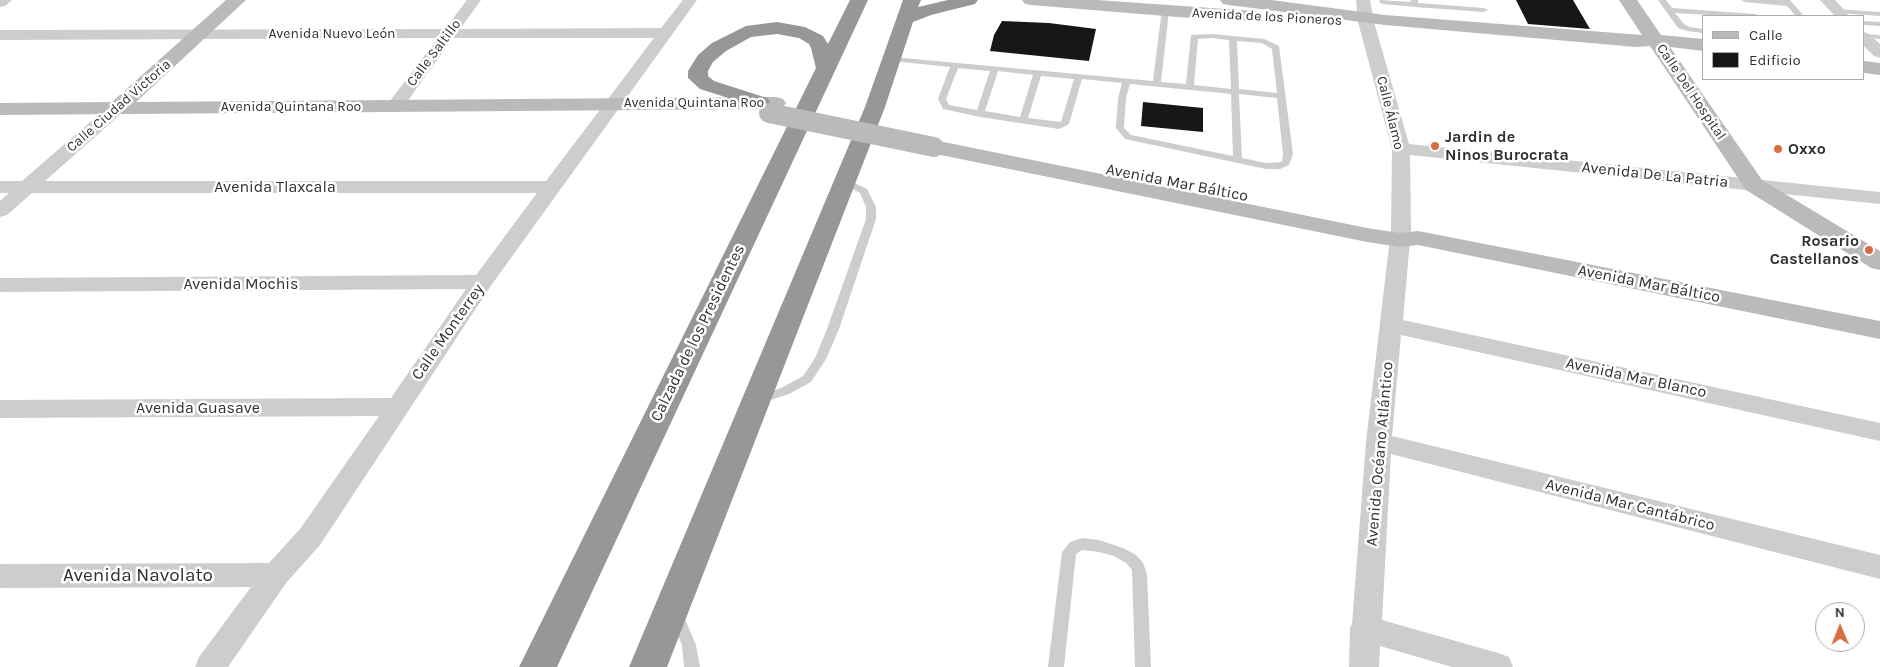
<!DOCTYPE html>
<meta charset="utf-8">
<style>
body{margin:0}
#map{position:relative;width:1880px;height:667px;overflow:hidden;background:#fff;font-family:Karla,sans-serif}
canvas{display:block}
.legend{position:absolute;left:1702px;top:15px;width:162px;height:65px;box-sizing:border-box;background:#fff;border:1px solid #acacac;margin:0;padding:6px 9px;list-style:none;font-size:15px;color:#303030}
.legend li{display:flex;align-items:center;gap:10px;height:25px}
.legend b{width:25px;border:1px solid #acacac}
.north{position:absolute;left:1815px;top:602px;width:50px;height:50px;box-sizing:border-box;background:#fff;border:1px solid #acacac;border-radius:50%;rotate:359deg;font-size:14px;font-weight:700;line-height:20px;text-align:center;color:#303030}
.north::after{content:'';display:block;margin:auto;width:18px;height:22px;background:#d86d42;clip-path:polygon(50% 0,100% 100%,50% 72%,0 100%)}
</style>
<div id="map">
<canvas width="1880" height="667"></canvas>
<ul class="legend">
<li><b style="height:6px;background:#bababa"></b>Calle</li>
<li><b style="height:14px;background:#171717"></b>Edificio</li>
</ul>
<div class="north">N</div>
</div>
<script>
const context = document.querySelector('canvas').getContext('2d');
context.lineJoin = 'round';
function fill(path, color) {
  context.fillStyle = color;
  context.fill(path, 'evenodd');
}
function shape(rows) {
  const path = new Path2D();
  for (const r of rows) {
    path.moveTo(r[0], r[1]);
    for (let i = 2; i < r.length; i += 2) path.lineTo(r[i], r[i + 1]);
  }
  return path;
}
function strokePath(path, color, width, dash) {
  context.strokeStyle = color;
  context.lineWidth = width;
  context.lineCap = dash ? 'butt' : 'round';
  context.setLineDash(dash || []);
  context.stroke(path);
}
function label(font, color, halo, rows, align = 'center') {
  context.font = font + ' Karla,sans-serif';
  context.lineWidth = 5;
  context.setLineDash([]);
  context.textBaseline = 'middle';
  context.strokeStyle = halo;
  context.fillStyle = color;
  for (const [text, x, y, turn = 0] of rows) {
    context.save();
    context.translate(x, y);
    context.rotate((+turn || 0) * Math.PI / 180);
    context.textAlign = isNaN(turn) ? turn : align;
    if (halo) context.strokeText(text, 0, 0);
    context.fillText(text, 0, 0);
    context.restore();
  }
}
fill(shape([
 [1516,0,1573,0,1590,29,1528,24],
 [1002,21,1049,23,1096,29,1089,61,990,51,994,35],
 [1143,102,1203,108,1203,132,1141,126]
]), '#171717');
fill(shape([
 [1380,0,1411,2,1410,0,1418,0,1418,3,1484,8,1488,10,1484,12,1415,7,1383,4,1379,2,1380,0],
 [1658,0,1666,0,1672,8,1755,14,1759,16,1727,16,1675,13,1684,24,1689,27,1704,29,1704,33,1687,31,1678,28,1658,0],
 [1741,0,1790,0,1804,16,1796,16,1787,6,1745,2,1741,0],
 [1162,9,1169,11,1161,82,1186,84,1191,35,1212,34,1264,39,1279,46,1293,154,1289,165,1280,169,1266,169,1125,139,1116,128,1118,98,1122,83,1082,79,1069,124,1059,129,980,117,943,109,938,99,950,67,892,61,888,59,892,57,1153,81,1162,9],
 [1212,38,1229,40,1231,89,1194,85,1198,39,1212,38],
 [1237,41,1262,43,1272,49,1277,93,1239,89,1237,41],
 [958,68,990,71,977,110,949,105,946,99,958,68],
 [998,71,1033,75,1020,117,985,111,998,71],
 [1041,76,1074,79,1061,122,1028,118,1041,76],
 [1130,84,1231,94,1233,156,1131,135,1124,128,1126,98,1130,84],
 [1239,94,1277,98,1283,154,1282,162,1266,163,1242,158,1239,94],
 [1835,9,1880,12,1880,16,1838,13,1835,13,1835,9],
 [1864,21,1880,22,1880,26,1864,25,1864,21],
 [1864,34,1880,35,1880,39,1864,38,1864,34],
 [844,178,867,189,876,207,876,219,839,329,826,359,811,382,789,394,758,404,754,403,752,400,754,397,781,388,803,376,815,358,827,329,866,219,866,207,860,193,841,183,839,181,844,178],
 [1082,538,1099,540,1123,548,1136,555,1143,563,1147,574,1151,667,1135,667,1132,570,1126,563,1114,556,1099,552,1082,550,1076,554,1064,667,1048,667,1062,552,1070,542,1082,538],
 [676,608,681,610,696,645,700,667,684,667,682,645,669,614,671,610,676,608]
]), '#cdcdcd');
fill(shape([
 [0,0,12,0,5,6,0,7,0,0],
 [467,0,481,0,460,29,661,28,683,0,697,0,490,287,320,545,286,583,228,667,195,667,199,657,251,587,0,588,0,564,269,563,300,529,379,416,0,418,0,400,391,398,466,289,0,292,0,278,476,275,537,193,32,193,7,215,0,217,0,201,9,193,0,193,0,181,22,181,111,104,117,103,123,104,126,108,123,112,45,181,546,181,654,38,453,38,401,110,395,111,389,110,386,106,438,38,0,40,0,30,445,29,467,0],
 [1356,0,1370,0,1374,22,1409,144,1880,192,1880,204,1410,155,1411,229,1403,320,1880,423,1880,441,1401,335,1392,436,1880,555,1880,579,1391,454,1382,620,1498,653,1509,657,1513,667,1452,667,1380,646,1379,667,1349,667,1350,628,1352,624,1366,442,1391,229,1392,149,1358,22,1356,0],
 [1820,0,1835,0,1850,16,1835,16,1820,0],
 [1864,32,1869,34,1880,44,1880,58,1874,56,1864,46,1864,32]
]), '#cdcdcd');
fill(shape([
 [226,0,246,0,136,102,776,97,783,99,786,103,783,107,776,109,0,115,0,103,112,102,226,0],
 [1022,0,1097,0,1254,11,1260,12,1263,16,1260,20,1254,21,1202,19,1031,5,1025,4,1022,0],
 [1220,0,1271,0,1385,15,1642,35,1619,0,1637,0,1661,35,1704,39,1704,51,1670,47,1762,180,1880,251,1880,270,1871,268,1746,190,1650,46,1636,47,1385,25,1229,5,1223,4,1220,0],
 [1864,61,1880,63,1880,75,1864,73,1864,61],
 [934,140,1367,228,1400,233,1418,231,1880,321,1880,339,1418,245,1400,247,1367,242,926,152,923,147,926,142,934,140]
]), '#bababa');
fill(shape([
 [850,0,868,0,557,667,519,667,816,68,811,48,809,44,799,38,777,34,751,37,726,51,713,62,708,71,708,76,714,81,767,98,770,102,767,106,760,108,700,89,688,78,688,71,698,55,712,43,746,26,777,22,805,27,823,36,828,44,850,0],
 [903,0,921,0,918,7,948,0,978,0,975,4,931,15,913,22,885,107,667,667,629,667,865,107,903,0]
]), '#979797');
strokePath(shape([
 [769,113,934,147]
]), '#bababa', 20);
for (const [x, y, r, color] of [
 [1435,146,5,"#d86d42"],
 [1778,149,5,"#d86d42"],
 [1869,250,5,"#d86d42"]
]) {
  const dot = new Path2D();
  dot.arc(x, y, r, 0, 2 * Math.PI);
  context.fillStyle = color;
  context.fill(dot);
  strokePath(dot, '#fff', 2);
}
label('14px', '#303030', '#fff', [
 ["Avenida de los Pioneros",1267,17,3],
 ["Avenida Nuevo León",332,34],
 ["Calle Saltillo",434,53,-53],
 ["Calle Del Hospital",1691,92,56],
 ["Avenida Quintana Roo",694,103],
 ["Calle Ciudad Victoria",119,106,-41],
 ["Avenida Quintana Roo",291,107],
 ["Calle Álamo",1390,113,76]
]);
label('bold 16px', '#303030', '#fff', [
 ["Jardin de",1445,137],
 ["Ninos Burocrata",1445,155],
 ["Oxxo",1788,149],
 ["Rosario",1859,241,"right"],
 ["Castellanos",1859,259,"right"]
], 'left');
label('16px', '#303030', '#fff', [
 ["Avenida De La Patria",1655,175,6],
 ["Avenida Mar Báltico",1177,183,11],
 ["Avenida Tlaxcala",275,187],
 ["Avenida Mochis",241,284],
 ["Avenida Mar Báltico",1649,284,11],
 ["Calle Monterrey",448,332,-55],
 ["Calzada de los Presidentes",698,333,-64],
 ["Avenida Mar Blanco",1636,378,12],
 ["Avenida Guasave",198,408],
 ["Avenida Océano Atlántico",1380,454,-85],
 ["Avenida Mar Cantábrico",1630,505,14]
]);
label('19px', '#303030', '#fff', [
 ["Avenida Navolato",138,576]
]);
</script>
